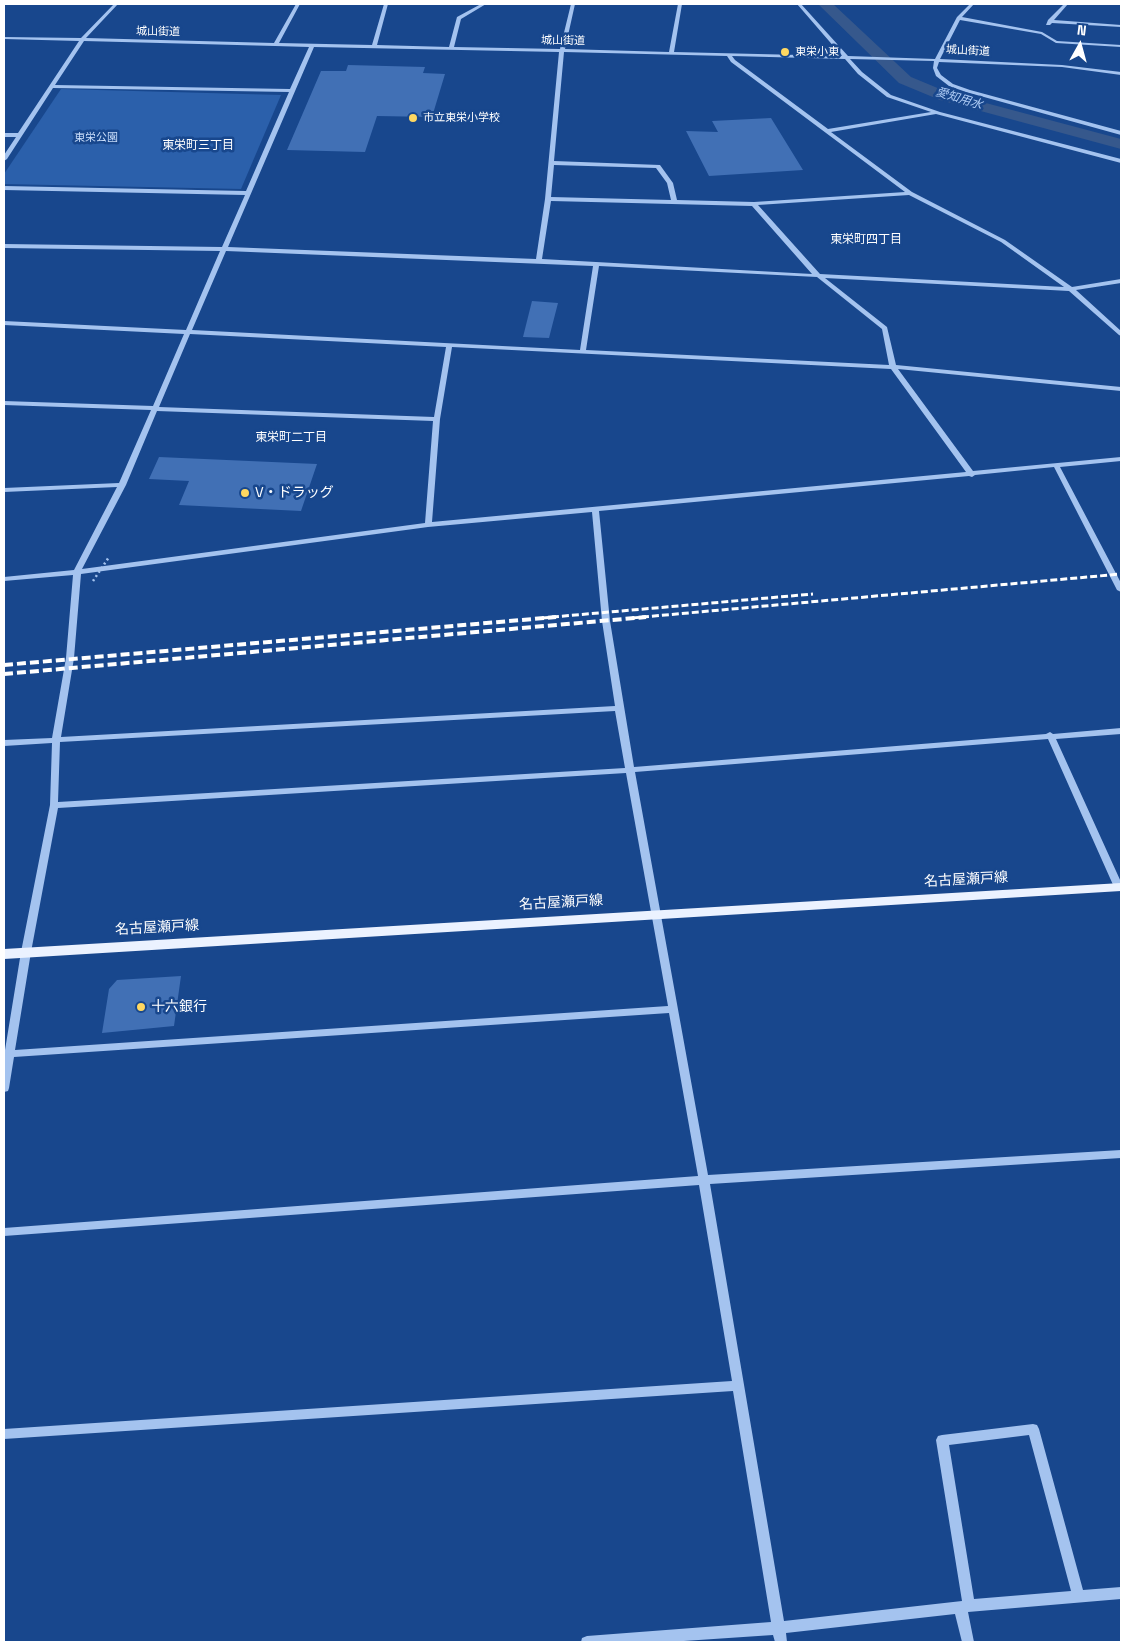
<!DOCTYPE html>
<meta charset="utf-8">
<style>
body{margin:0}
#map{position:relative;width:1125px;height:1646px;overflow:hidden;background:#18478d;font-family:"Space Grotesk",sans-serif}
canvas{display:block}
.frame{position:absolute;inset:0;border:5px solid #fff;pointer-events:none}
.north{position:absolute;left:1055px;top:20px;width:50px;height:50px;-webkit-text-stroke:4px #18478d;paint-order:stroke;rotate:7deg;font-size:14px;font-weight:700;line-height:20px;text-align:center;color:#fff}
.north::after{content:'';display:block;margin:auto;width:18px;height:22px;background:#fff;clip-path:polygon(50% 0,100% 100%,50% 72%,0 100%)}
</style>
<div id="map">
<canvas width="1125" height="1646"></canvas>
<div class="frame"></div>
<div class="north">N</div>
</div>
<script>
const context = document.querySelector('canvas').getContext('2d');
context.lineJoin = 'round';
function fill(path, color) {
  context.fillStyle = color;
  context.fill(path, 'evenodd');
}
function shape(rows) {
  const path = new Path2D();
  for (const r of rows) {
    path.moveTo(r[0], r[1]);
    for (let i = 2; i < r.length; i += 2) path.lineTo(r[i], r[i + 1]);
  }
  return path;
}
function strokePath(path, color, width, dash) {
  context.strokeStyle = color;
  context.lineWidth = width;
  context.lineCap = dash ? 'butt' : 'round';
  context.setLineDash(dash || []);
  context.stroke(path);
}
function label(font, color, halo, rows, align = 'center') {
  context.font = font + ' "Space Grotesk","Noto Sans JP",sans-serif';
  context.lineWidth = 5;
  context.setLineDash([]);
  context.textBaseline = 'middle';
  context.strokeStyle = halo;
  context.fillStyle = color;
  for (const [text, x, y, turn = 0] of rows) {
    context.save();
    context.translate(x, y);
    context.rotate((+turn || 0) * Math.PI / 180);
    context.textAlign = isNaN(turn) ? turn : align;
    if (halo) context.strokeText(text, 0, 0);
    context.fillText(text, 0, 0);
    context.restore();
  }
}
fill(shape([
 [61,89,281,95,241,189,4,184,4,174]
]), '#2b60ab');
fill(shape([
 [818,4,833,4,911,77,952,94,1121,139,1121,149,940,100,899,83,818,4]
]), '#36588c');
fill(shape([
 [348,65,425,67,423,73,445,74,432,117,377,116,365,152,287,150,321,71,346,71],
 [771,118,803,170,709,176,686,131,718,132,712,121],
 [532,301,558,303,549,338,523,337],
 [159,457,317,464,301,511,179,505,189,481,149,479],
 [181,976,174,1026,102,1033,109,989,117,980]
]), '#4170b5');
fill(shape([
 [114,4,118,4,86,38,274,43,296,4,300,4,279,43,372,45,384,4,388,4,377,45,449,47,457,17,481,4,486,4,461,19,454,47,560,49,571,4,575,4,565,49,669,52,678,4,682,4,674,52,842,56,797,4,801,4,848,56,935,59,957,17,970,4,974,4,962,17,1042,32,1057,41,1121,45,1121,47,1056,43,1041,34,960,20,940,59,1062,65,1121,72,1121,75,1062,67,939,62,937,68,941,75,953,84,970,90,1121,131,1121,135,966,92,949,86,936,76,933,68,934,61,850,59,862,72,891,95,940,112,1121,159,1121,163,936,114,831,132,912,192,1005,240,1072,287,1121,279,1121,283,1076,290,1121,331,1121,336,1119,335,1069,291,825,278,887,327,896,365,1121,387,1121,391,898,369,973,471,1121,457,1121,461,1060,467,1121,583,1121,592,1117,590,1054,467,975,475,972,477,969,476,599,511,610,621,634,767,1046,734,1050,732,1053,734,1121,728,1121,734,1056,739,1121,882,1121,889,1119,890,1114,887,1048,739,635,772,708,1175,1121,1150,1121,1158,710,1184,784,1621,962,1601,936,1440,938,1436,942,1435,1033,1424,1037,1425,1039,1429,1083,1590,1121,1587,1121,1599,968,1612,974,1642,962,1642,955,1614,786,1633,787,1642,775,1642,773,1635,669,1642,581,1642,582,1638,587,1636,771,1622,733,1391,4,1439,4,1429,732,1381,699,1185,4,1236,4,1228,698,1176,669,1013,14,1057,9,1088,8,1091,4,1092,4,1050,5,1050,21,952,50,805,52,743,4,746,4,740,52,738,66,658,73,575,4,581,4,577,74,570,117,487,4,492,4,488,119,483,151,410,4,405,4,401,153,406,184,334,4,325,4,321,186,330,220,251,4,248,4,244,222,247,245,195,4,190,4,186,246,191,289,92,53,88,7,159,4,161,4,155,16,137,4,137,4,133,18,133,79,41,4,39,4,37,81,38,114,4],
 [84,41,275,46,309,47,290,89,55,85,84,41],
 [314,47,559,52,545,199,536,259,228,247,314,47],
 [564,52,727,56,731,62,905,192,754,202,677,200,673,183,660,165,554,161,564,52],
 [732,56,845,59,858,74,887,97,931,112,828,129,735,60,732,56],
 [554,165,656,168,667,183,671,200,551,197,554,165],
 [909,195,1001,242,1064,287,820,274,758,205,909,195],
 [551,201,752,206,812,274,542,259,551,201],
 [226,251,593,266,580,350,192,330,226,251],
 [599,266,817,277,882,329,889,365,586,350,599,266],
 [190,334,446,347,434,417,159,407,190,334],
 [452,347,891,369,966,472,432,522,440,419,452,347],
 [157,411,433,421,425,523,82,569,126,485,157,411],
 [592,512,602,621,615,706,61,737,74,658,81,574,428,527,592,512],
 [615,711,625,768,58,802,60,742,615,711],
 [626,773,668,1006,15,1050,31,952,58,808,626,773],
 [1029,1435,1071,1591,974,1599,949,1445,1029,1435],
 [1064,4,1068,4,1054,20,1121,25,1121,27,1052,23,1050,25,1046,25,1048,20,1064,4]
]), '#a4c3ef');
fill(shape([
 [1121,883,1121,891,4,959,4,949,1121,883]
]), '#ebf2ff');
strokePath(shape([
 [542,618,813,594],
 [632,618,1121,574]
]), '#fff', 3, [7, 3]);
strokePath(shape([
 [4,665,556,617],
 [4,674,646,617]
]), '#fff', 4, [9, 4]);
strokePath(shape([
 [93,581,109,557]
]), '#a4c3ef', 2.5, [2, 3]);
for (const [x, y, r, color] of [
 [785,52,5,"#ffd861"],
 [413,118,5,"#ffd861"],
 [245,493,5,"#ffd861"],
 [141,1007,5,"#ffd861"]
]) {
  const dot = new Path2D();
  dot.arc(x, y, r, 0, 2 * Math.PI);
  context.fillStyle = color;
  context.fill(dot);
  strokePath(dot, '#18478d', 2);
}
label('11px', '#fff', '#18478d', [
 ["城山街道",158,32,1],
 ["城山街道",563,41,1],
 ["城山街道",968,51,3]
]);
label('11px', '#fff', '#18478d', [
 ["東栄小東",795,52],
 ["市立東栄小学校",423,118]
], 'left');
label('11px', '#cadefa', '#18478d', [
 ["東栄公園",96,138]
]);
label('italic 12px', '#b0cdf6', '#18478d', [
 ["愛知用水",959,99,17]
]);
label('12px', '#fff', '#18478d', [
 ["東栄町三丁目",198,146],
 ["東栄町四丁目",866,240],
 ["東栄町二丁目",291,438]
]);
label('14px', '#fff', '#18478d', [
 ["V・ドラッグ",255,493],
 ["十六銀行",151,1007]
], 'left');
label('14px', '#fff', '#18478d', [
 ["名古屋瀬戸線",966,880,-3],
 ["名古屋瀬戸線",561,903,-3],
 ["名古屋瀬戸線",157,928,-3]
]);
</script>
